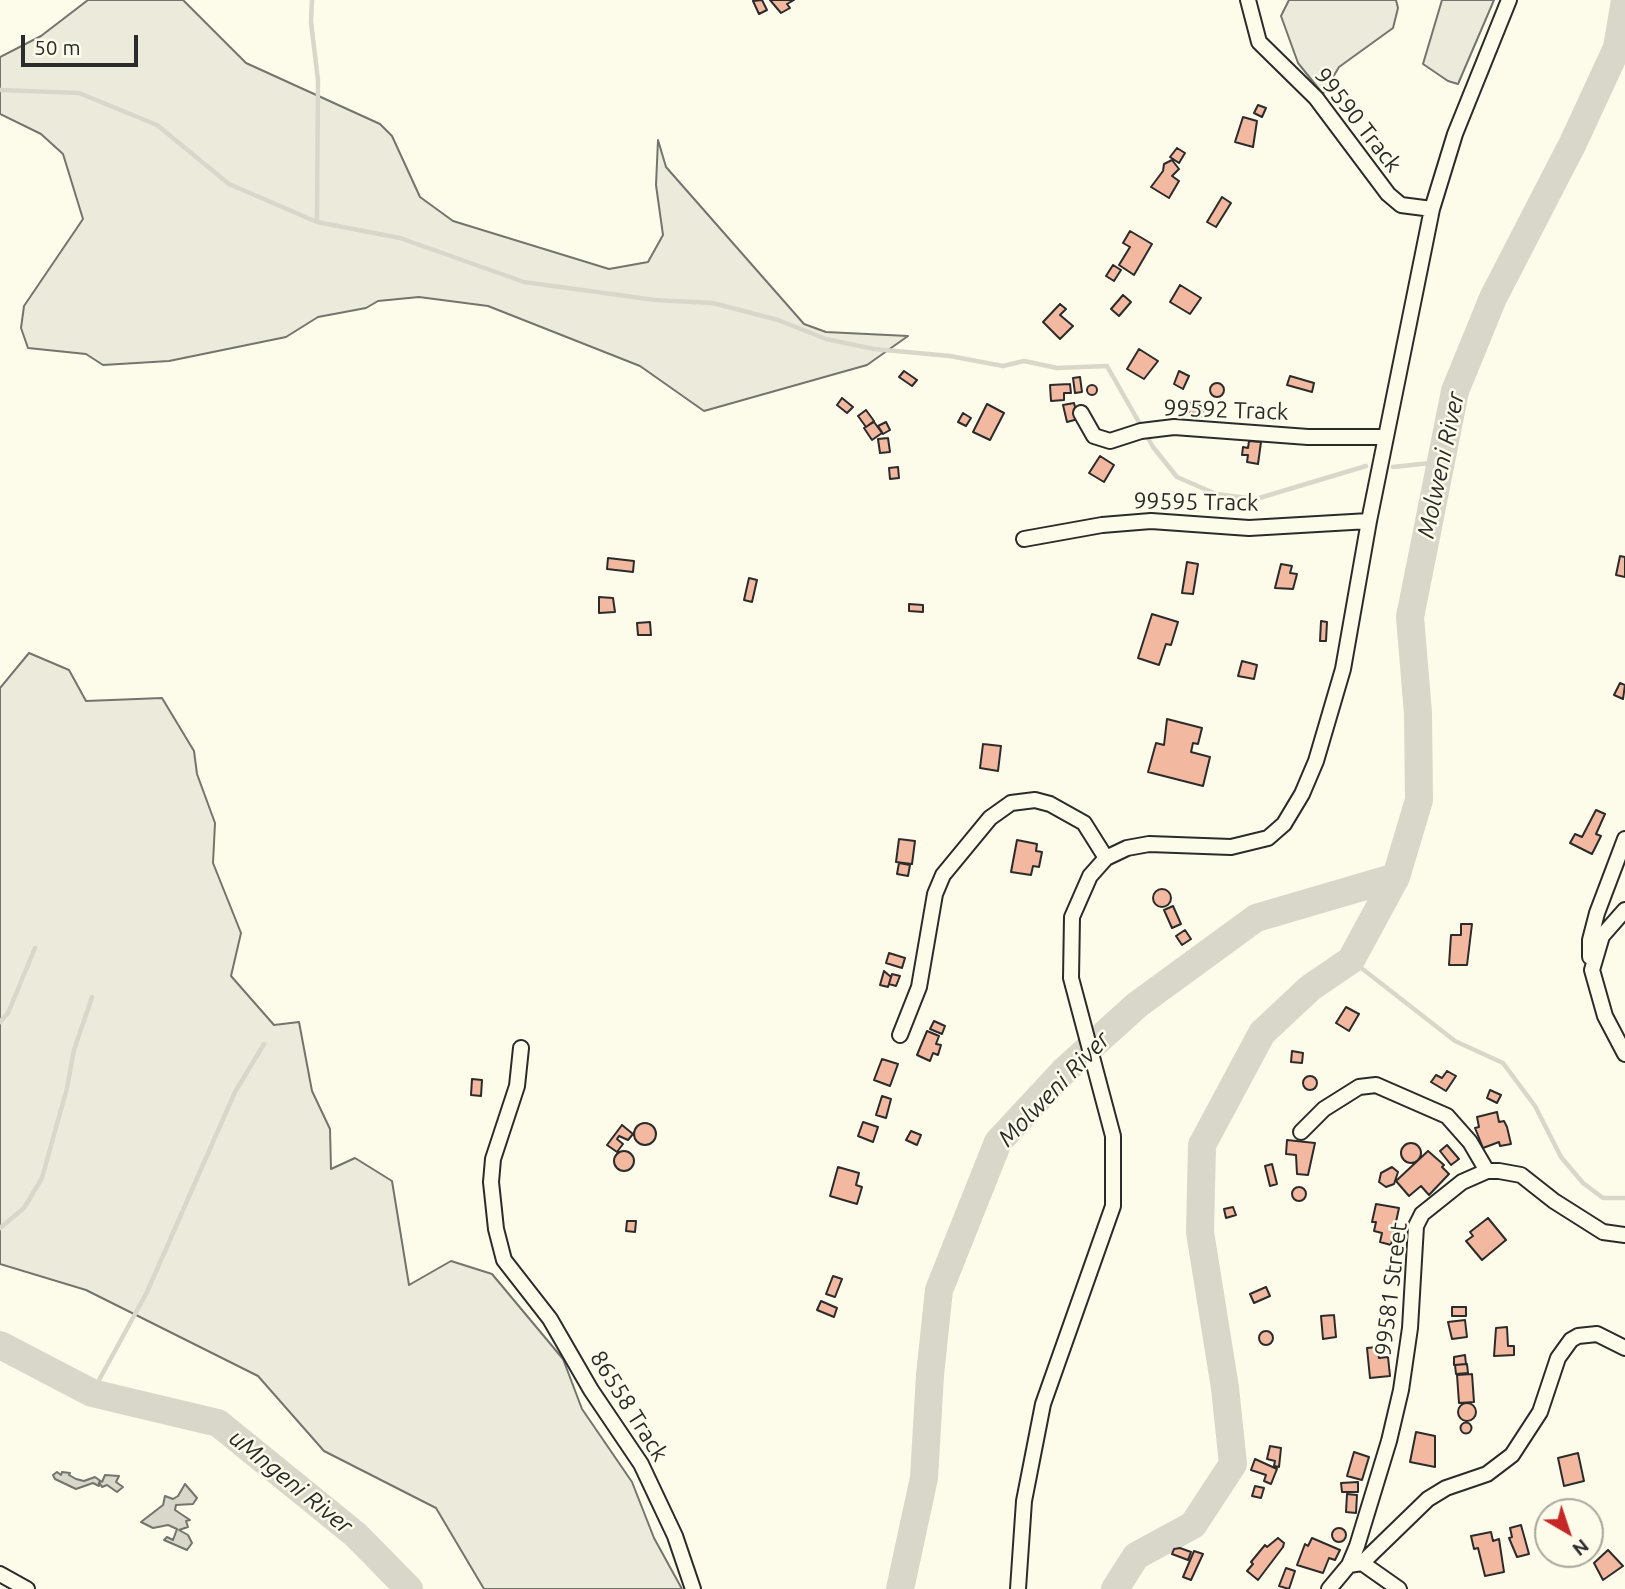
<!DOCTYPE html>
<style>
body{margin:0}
#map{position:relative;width:1625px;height:1589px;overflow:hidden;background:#fdfbea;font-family:Ubuntu,sans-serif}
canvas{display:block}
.north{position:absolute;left:1534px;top:1498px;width:70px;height:70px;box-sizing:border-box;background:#fdfbea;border:2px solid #a9a89e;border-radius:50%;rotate:141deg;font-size:19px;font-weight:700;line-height:28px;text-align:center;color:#2b2b2b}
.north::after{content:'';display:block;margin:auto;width:24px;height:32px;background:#c62828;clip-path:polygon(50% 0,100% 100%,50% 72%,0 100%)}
.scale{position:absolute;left:21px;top:35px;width:117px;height:32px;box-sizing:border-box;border:4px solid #2b2b2b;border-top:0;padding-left:9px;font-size:21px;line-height:24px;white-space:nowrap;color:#2b2b2b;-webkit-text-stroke:5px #fdfbea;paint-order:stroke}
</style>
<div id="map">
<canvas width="1625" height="1589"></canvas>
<div class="north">N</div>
<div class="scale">50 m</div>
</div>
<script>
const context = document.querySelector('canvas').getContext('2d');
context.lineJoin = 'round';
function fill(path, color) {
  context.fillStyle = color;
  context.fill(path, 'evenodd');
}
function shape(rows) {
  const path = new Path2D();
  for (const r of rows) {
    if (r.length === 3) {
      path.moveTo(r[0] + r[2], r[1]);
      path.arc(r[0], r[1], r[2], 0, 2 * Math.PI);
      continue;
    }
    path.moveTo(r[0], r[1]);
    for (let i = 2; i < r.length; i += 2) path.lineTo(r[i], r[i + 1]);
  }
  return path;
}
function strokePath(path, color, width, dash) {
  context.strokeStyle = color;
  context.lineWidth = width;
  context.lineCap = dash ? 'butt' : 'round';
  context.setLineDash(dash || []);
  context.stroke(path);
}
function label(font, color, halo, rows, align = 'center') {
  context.font = font + ' Ubuntu,sans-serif';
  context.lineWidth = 5;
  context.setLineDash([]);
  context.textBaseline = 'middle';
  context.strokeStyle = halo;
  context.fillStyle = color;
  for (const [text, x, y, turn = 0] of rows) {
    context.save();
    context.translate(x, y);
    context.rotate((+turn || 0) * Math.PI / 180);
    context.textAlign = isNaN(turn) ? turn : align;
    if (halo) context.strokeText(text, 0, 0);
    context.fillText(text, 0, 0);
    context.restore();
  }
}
const green = shape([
 [88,0,183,0,246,63,380,124,392,136,420,197,453,221,609,269,648,262,663,235,656,185,658,140,666,167,804,324,826,332,908,336,867,365,704,411,640,366,488,306,419,297,378,301,366,308,318,317,286,337,169,361,103,365,86,354,28,348,21,328,24,306,83,219,63,154,41,134,0,114,0,57,41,36,88,0],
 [1289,0,1396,0,1398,8,1393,28,1339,67,1323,94,1298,63,1281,16,1289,0],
 [1442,0,1494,0,1458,84,1448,81,1423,64,1442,0],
 [29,653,69,670,86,701,162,698,194,751,197,774,215,823,213,863,241,933,231,976,274,1025,299,1022,312,1091,330,1129,331,1169,355,1158,392,1181,409,1285,451,1261,492,1274,563,1359,582,1409,632,1482,654,1538,682,1589,484,1589,436,1508,324,1451,258,1376,86,1290,0,1264,0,688,29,653]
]);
fill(green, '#ecebdb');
strokePath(green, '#74746e', 2);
const water = shape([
 [57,1472,61,1475,62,1472,70,1473,69,1475,76,1479,84,1481,95,1477,102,1482,105,1475,119,1476,116,1482,123,1487,117,1492,107,1485,102,1487,99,1482,99,1486,93,1483,76,1489,55,1479,53,1475,57,1472],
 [185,1484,197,1498,193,1504,176,1505,175,1510,190,1520,186,1521,188,1527,179,1530,188,1535,192,1543,187,1550,164,1540,167,1537,173,1540,177,1529,168,1525,153,1528,141,1522,163,1505,165,1496,173,1499,178,1496,185,1484]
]);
fill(water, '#d8d7c9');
strokePath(water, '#74746e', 2);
strokePath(shape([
 [312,0,311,22,318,80,317,222],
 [0,90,79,93,157,125,229,184,317,222,400,238,524,282,655,300,713,303,778,320,826,339,874,349,950,356,1003,366,1024,361,1057,368,1107,366,1153,447,1177,477,1216,494,1256,499,1366,466],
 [1393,467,1440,462],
 [1351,960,1455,1041,1503,1063,1535,1106,1561,1157,1583,1183,1603,1198,1625,1198],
 [0,1022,8,1013,35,948],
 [0,1228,24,1208,42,1178,67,1088,74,1050,92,997],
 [92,1393,147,1292,235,1092,264,1044]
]), '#d8d7c9', 4.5);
strokePath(shape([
 [0,1345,92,1393,218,1423,356,1535,409,1589],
 [900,1589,924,1478,930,1375,939,1290,998,1142,1064,1071,1137,1005,1256,918,1396,877,1419,800,1418,713,1410,617,1455,391,1493,298,1573,143,1617,48,1625,0],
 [1115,1589,1136,1556,1193,1525,1233,1464,1225,1388,1200,1232,1202,1145,1262,1033,1310,988,1351,960,1396,877]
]), '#d8d7c9', 28);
const building = shape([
 [762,0,767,10,759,14,753,1,762,0],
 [770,0,794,0,787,4,790,8,781,13,770,0],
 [1258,105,1266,108,1262,117,1254,113,1258,105],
 [1243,117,1257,121,1253,147,1235,142,1243,117],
 [1177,148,1185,153,1179,163,1170,157,1177,148],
 [1172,160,1179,169,1172,176,1179,181,1169,198,1151,187,1163,171,1164,164,1172,160],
 [1222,197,1231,203,1216,227,1207,222,1222,197],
 [1130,231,1152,244,1134,275,1119,265,1130,247,1123,243,1130,231],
 [1113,265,1121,270,1114,281,1106,276,1113,265],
 [1180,285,1201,298,1190,314,1170,302,1180,285],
 [1123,295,1131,302,1119,316,1111,309,1123,295],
 [1060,304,1066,309,1060,315,1073,326,1060,339,1043,322,1060,304],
 [1139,349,1158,361,1144,379,1127,369,1139,349],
 [904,371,917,380,912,386,899,377,904,371],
 [1179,371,1189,376,1183,389,1174,384,1179,371],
 [1290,376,1314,383,1312,392,1287,385,1290,376],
 [1080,377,1082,392,1075,393,1073,378,1080,377],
 [1217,390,7],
 [1070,384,1071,393,1064,393,1064,400,1051,401,1050,385,1070,384],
 [1092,390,5],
 [842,398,853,407,847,413,837,405,842,398],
 [1187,402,1204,407,1201,416,1184,411,1187,402],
 [1074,403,1078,419,1067,422,1063,405,1074,403],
 [987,404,1004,413,990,440,973,432,987,404],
 [866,410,874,421,866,427,858,416,866,410],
 [963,413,971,418,966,426,958,422,963,413],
 [874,422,882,433,872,440,864,428,874,422],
 [886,422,890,430,883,434,878,426,886,422],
 [888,438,890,452,880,453,878,439,888,438],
 [1249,441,1261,442,1258,464,1247,462,1248,455,1242,455,1243,447,1248,448,1249,441],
 [1100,456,1114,465,1104,482,1089,473,1100,456],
 [898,467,899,478,890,479,889,468,898,467],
 [1620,556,1625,557,1625,577,1616,575,1620,556],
 [608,558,634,561,633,572,607,569,608,558],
 [1187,562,1198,564,1193,594,1182,593,1187,562],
 [1281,564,1292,566,1290,573,1297,574,1293,589,1275,588,1281,564],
 [749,578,757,580,752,602,744,600,749,578],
 [599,597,613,598,615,612,599,613,599,597],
 [909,604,923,605,923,612,909,611,909,604],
 [1152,614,1178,622,1171,645,1166,644,1159,665,1138,658,1152,614],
 [1321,621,1327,622,1326,641,1320,641,1321,621],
 [650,622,651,635,638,635,637,623,650,622],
 [1242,661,1257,665,1254,679,1238,676,1242,661],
 [1620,683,1625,685,1623,699,1614,695,1620,683],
 [1167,719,1202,728,1198,744,1193,743,1191,752,1210,757,1203,786,1148,772,1156,743,1164,745,1167,719],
 [983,744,1001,746,998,771,980,768,983,744],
 [1596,810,1605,814,1596,834,1601,836,1592,854,1570,843,1575,834,1582,837,1596,810],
 [899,839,915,841,912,864,896,862,899,839],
 [1017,840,1037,844,1036,851,1042,852,1039,867,1033,866,1031,875,1011,872,1017,840],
 [899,863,910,865,908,876,897,874,899,863],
 [1162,898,9],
 [1173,906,1181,924,1172,928,1164,910,1173,906],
 [1461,924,1472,924,1467,965,1449,965,1451,935,1461,935,1461,924],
 [1185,930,1191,939,1182,945,1176,936,1185,930],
 [889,953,905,958,902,968,886,963,889,953],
 [884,971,891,977,888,987,880,985,884,971],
 [892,974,900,976,896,986,889,984,892,974],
 [1346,1007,1359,1014,1349,1031,1336,1023,1346,1007],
 [934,1021,945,1026,942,1034,930,1029,934,1021],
 [927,1031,939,1036,936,1044,941,1045,938,1055,933,1053,930,1061,917,1055,927,1031],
 [1292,1051,1303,1053,1302,1063,1291,1062,1292,1051],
 [882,1059,898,1064,890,1086,874,1080,882,1059],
 [1447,1071,1456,1076,1446,1091,1431,1082,1436,1075,1442,1078,1447,1071],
 [1310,1083,7],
 [472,1079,482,1080,481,1096,471,1095,472,1079],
 [1490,1090,1501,1095,1497,1103,1487,1098,1490,1090],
 [882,1096,891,1099,886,1118,876,1115,882,1096],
 [1497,1112,1499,1122,1504,1121,1507,1127,1511,1144,1500,1146,1499,1142,1483,1148,1475,1128,1479,1127,1477,1117,1497,1112],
 [863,1122,878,1127,873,1142,858,1136,863,1122],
 [645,1134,11],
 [622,1125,633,1134,628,1140,619,1136,617,1139,623,1144,617,1152,607,1145,622,1125],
 [911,1131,921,1135,917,1145,906,1140,911,1131],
 [1287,1140,1315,1143,1308,1175,1297,1174,1296,1155,1286,1154,1287,1140],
 [1411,1153,10],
 [1447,1145,1459,1159,1451,1165,1440,1151,1447,1145],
 [624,1161,10],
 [1428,1151,1444,1165,1442,1167,1449,1174,1429,1195,1421,1186,1409,1196,1396,1181,1428,1151],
 [1272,1164,1277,1184,1270,1186,1265,1166,1272,1164],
 [838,1167,859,1173,856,1185,862,1187,857,1204,830,1196,838,1167],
 [1392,1167,1398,1172,1394,1184,1386,1187,1379,1182,1381,1173,1392,1167],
 [1299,1194,7],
 [1376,1204,1399,1208,1391,1245,1380,1242,1382,1233,1374,1231,1376,1222,1372,1222,1376,1204],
 [1233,1207,1236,1215,1226,1218,1224,1209,1233,1207],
 [1488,1218,1506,1240,1482,1260,1466,1241,1473,1236,1470,1232,1488,1218],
 [627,1221,636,1221,635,1232,626,1231,627,1221],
 [833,1276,842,1279,835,1297,826,1294,833,1276],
 [1266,1287,1270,1296,1254,1303,1250,1294,1266,1287],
 [821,1301,837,1308,834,1317,817,1310,821,1301],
 [1452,1307,1466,1307,1466,1316,1452,1316,1452,1307],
 [1334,1315,1336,1337,1323,1339,1321,1316,1334,1315],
 [1465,1320,1467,1337,1452,1339,1448,1322,1465,1320],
 [1507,1327,1508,1346,1514,1346,1514,1355,1494,1356,1496,1328,1507,1327],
 [1266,1338,7],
 [1377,1347,1379,1358,1388,1357,1390,1376,1370,1378,1367,1348,1377,1347],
 [1465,1355,1466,1364,1454,1365,1454,1357,1465,1355],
 [1467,1364,1468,1373,1456,1374,1455,1365,1467,1364],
 [1472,1374,1474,1402,1459,1403,1457,1375,1472,1374],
 [1467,1412,9],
 [1466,1428,5.5],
 [1416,1432,1435,1436,1435,1467,1410,1462,1416,1432],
 [1270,1446,1281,1448,1279,1467,1274,1466,1275,1461,1267,1459,1270,1446],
 [1354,1452,1369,1457,1362,1480,1347,1476,1354,1452],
 [1578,1453,1584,1481,1564,1486,1558,1458,1578,1453],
 [1255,1459,1277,1469,1271,1484,1264,1481,1266,1475,1251,1470,1255,1459],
 [1358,1482,1358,1492,1342,1492,1341,1483,1358,1482],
 [1255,1486,1264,1488,1261,1498,1252,1496,1255,1486],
 [1347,1494,1357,1495,1356,1513,1346,1512,1347,1494],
 [1521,1525,1529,1554,1517,1557,1509,1538,1512,1537,1510,1528,1521,1525],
 [1339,1535,7],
 [1491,1532,1493,1541,1499,1539,1504,1572,1485,1576,1478,1548,1474,1549,1471,1536,1491,1532],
 [1278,1538,1284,1543,1283,1547,1258,1580,1247,1571,1253,1564,1251,1562,1265,1545,1267,1547,1278,1538],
 [1312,1538,1340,1550,1335,1560,1329,1558,1323,1573,1297,1565,1305,1544,1308,1546,1312,1538],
 [1180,1548,1191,1552,1188,1560,1172,1554,1174,1549,1180,1548],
 [1608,1550,1623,1566,1603,1580,1594,1563,1608,1550],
 [1194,1551,1203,1554,1191,1580,1183,1577,1194,1551],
 [1286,1568,1295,1571,1289,1589,1279,1586,1286,1568]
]);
fill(building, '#f2b8a0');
strokePath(building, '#2b2b2b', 2);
const street = shape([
 [1248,0,1259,42,1316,98,1388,194,1401,205,1432,209],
 [1081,413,1094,436,1110,441,1141,431,1174,427,1308,437,1385,437],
 [1024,539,1102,525,1151,521,1249,528,1369,521],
 [1625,910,1602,936,1592,970,1605,1016,1625,1054],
 [1590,957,1590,940,1597,913,1625,839],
 [900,1035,919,987,935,894,943,875,990,818,1011,803,1035,800,1050,804,1084,823,1106,858],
 [521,1048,517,1086,493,1159,491,1182,496,1229,504,1260,550,1319,591,1390,641,1464,675,1536,693,1589],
 [1301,1132,1324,1109,1359,1087,1376,1085,1447,1116,1470,1142,1487,1171],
 [1362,1563,1399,1589],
 [1349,1565,1362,1563,1428,1499,1446,1488,1487,1474,1512,1455,1540,1412,1558,1358,1571,1340,1578,1336,1597,1334,1625,1348],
 [0,1574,27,1589],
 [1018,1589,1024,1501,1043,1404,1113,1206,1113,1136,1071,978,1072,917,1090,876,1106,858,1127,848,1149,844,1231,847,1268,838,1284,824,1302,794,1316,761,1343,669,1369,521,1432,209,1455,134,1509,0],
 [1329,1589,1349,1565,1357,1546,1389,1441,1401,1390,1410,1328,1416,1226,1422,1214,1462,1182,1487,1171,1499,1171,1521,1175,1554,1201,1603,1232,1625,1235]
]);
strokePath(street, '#2b2b2b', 18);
strokePath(street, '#fdfbea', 14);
label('23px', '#2b2b2b', '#fdfbea', [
 ["99590 Track",1358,120,52],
 ["99592 Track",1226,410,2],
 ["99595 Track",1196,502,1],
 ["99581 Street",1391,1289,-83],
 ["86558 Track",629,1406,58]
]);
label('italic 24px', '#2b2b2b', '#fdfbea', [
 ["Molweni River",1441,465,-78],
 ["Molweni River",1054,1089,-46],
 ["uMngeni River",291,1482,39]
]);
</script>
